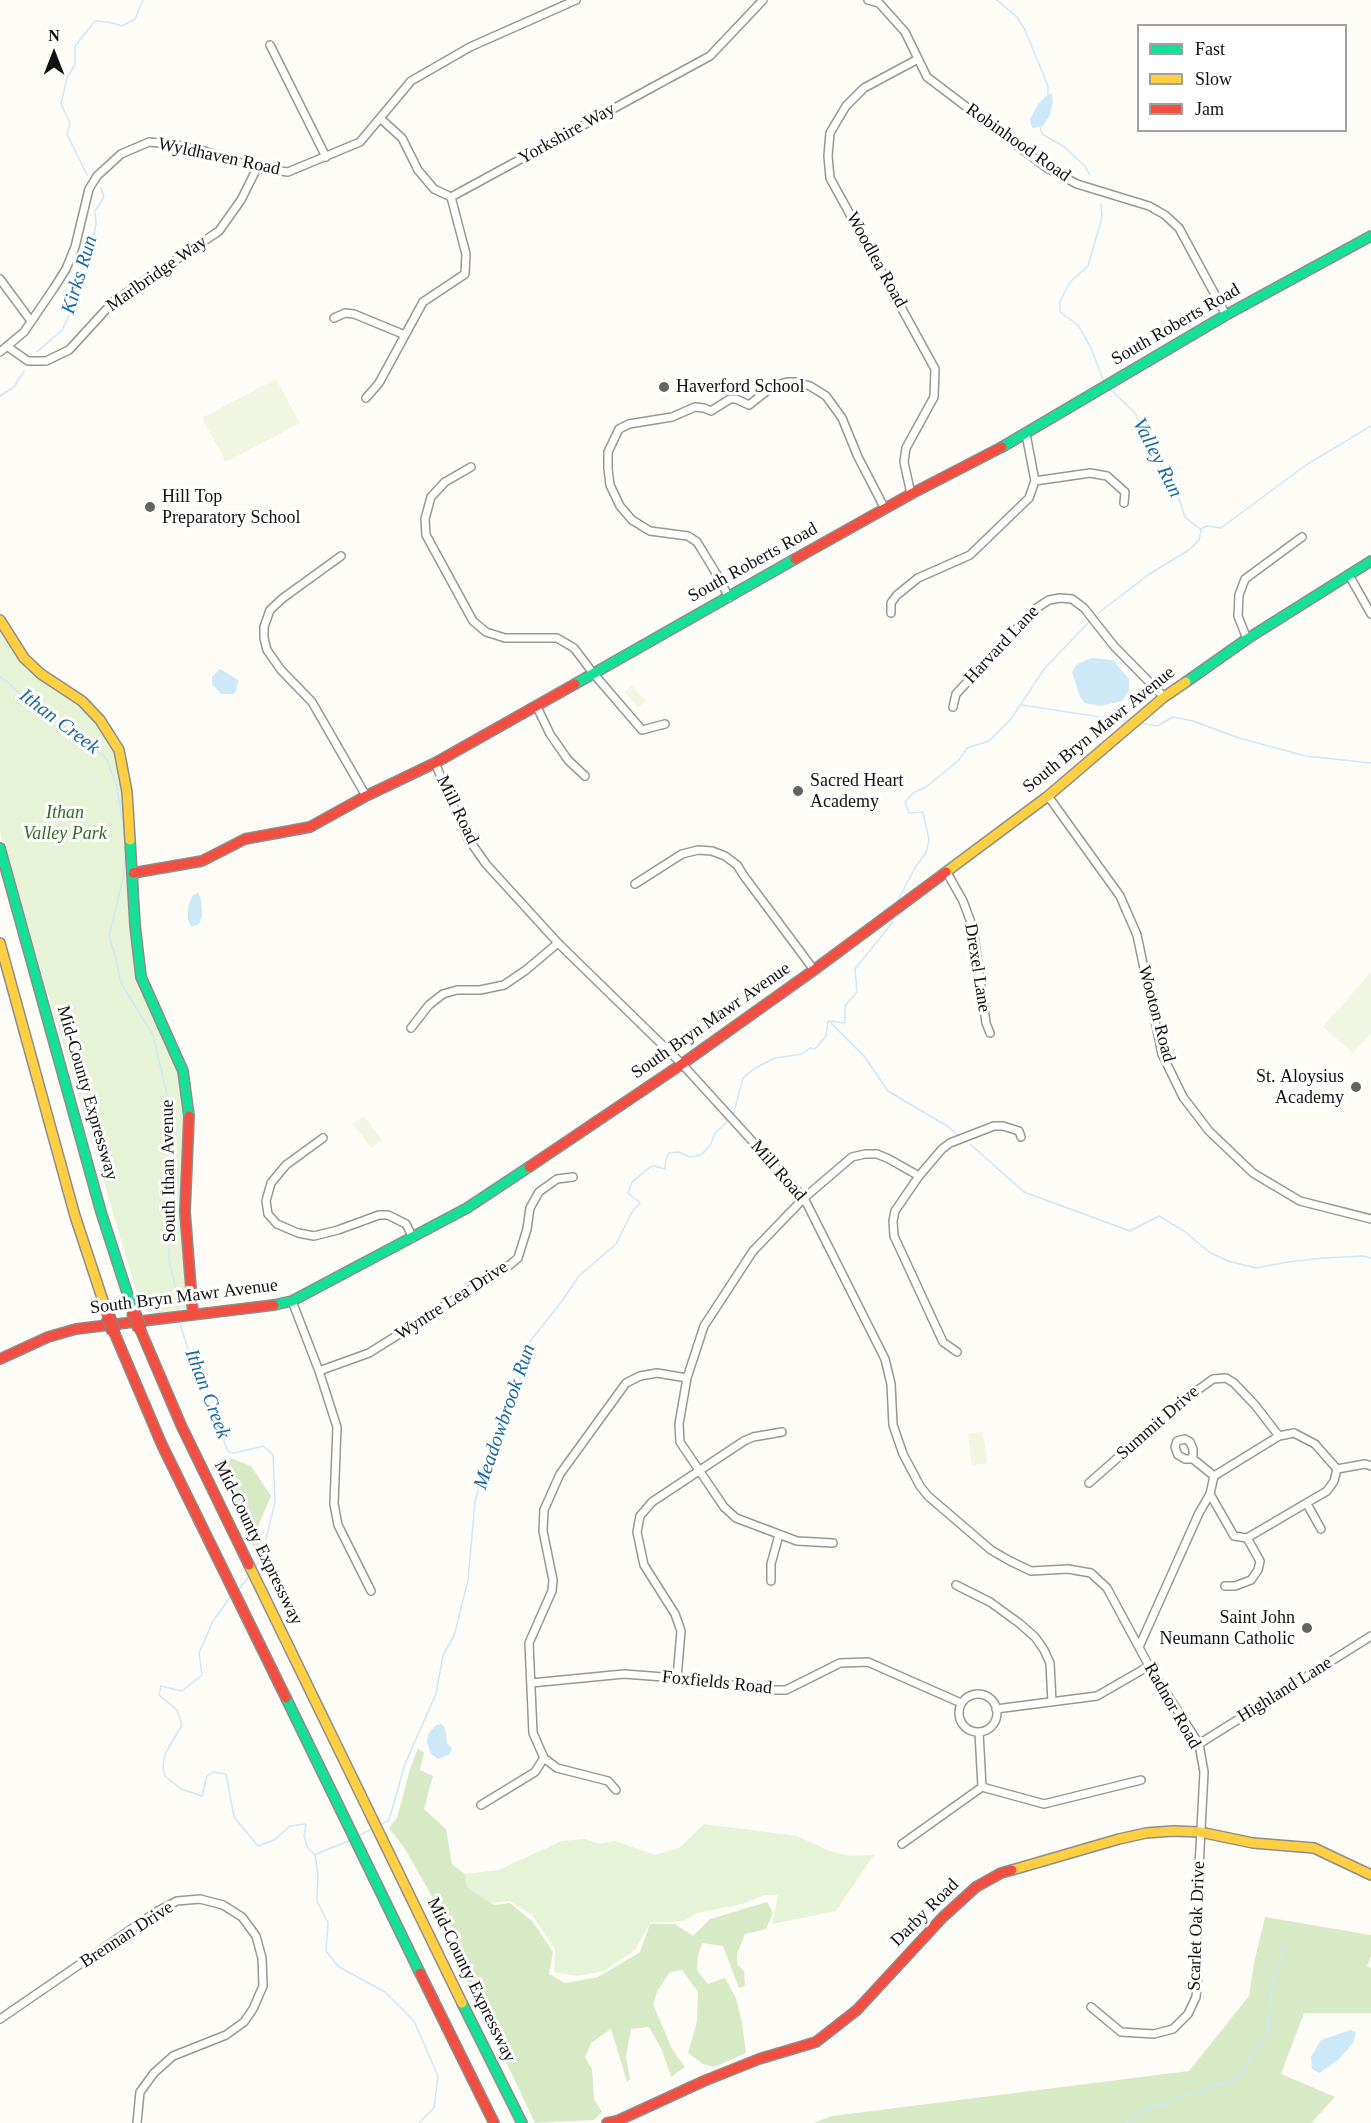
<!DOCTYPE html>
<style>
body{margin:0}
#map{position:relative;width:1371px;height:2123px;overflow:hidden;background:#fdfcf7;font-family:"Times New Roman",serif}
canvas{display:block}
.legend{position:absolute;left:1137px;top:24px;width:210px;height:108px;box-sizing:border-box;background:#fff;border:2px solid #a0a0a0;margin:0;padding:8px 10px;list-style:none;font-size:18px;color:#111}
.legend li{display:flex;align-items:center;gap:12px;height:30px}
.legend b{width:30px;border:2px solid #a0a0a0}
.north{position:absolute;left:24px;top:24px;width:60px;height:60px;-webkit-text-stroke:4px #fff;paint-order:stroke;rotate:0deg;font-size:16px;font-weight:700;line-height:24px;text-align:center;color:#111}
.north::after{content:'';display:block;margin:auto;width:21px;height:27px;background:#111;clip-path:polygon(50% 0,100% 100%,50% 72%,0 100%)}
</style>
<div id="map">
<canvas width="1371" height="2123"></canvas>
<ul class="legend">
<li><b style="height:8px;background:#16e098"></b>Fast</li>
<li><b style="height:8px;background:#ffcf43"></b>Slow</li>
<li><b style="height:8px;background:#f24e42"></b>Jam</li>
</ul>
<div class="north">N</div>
</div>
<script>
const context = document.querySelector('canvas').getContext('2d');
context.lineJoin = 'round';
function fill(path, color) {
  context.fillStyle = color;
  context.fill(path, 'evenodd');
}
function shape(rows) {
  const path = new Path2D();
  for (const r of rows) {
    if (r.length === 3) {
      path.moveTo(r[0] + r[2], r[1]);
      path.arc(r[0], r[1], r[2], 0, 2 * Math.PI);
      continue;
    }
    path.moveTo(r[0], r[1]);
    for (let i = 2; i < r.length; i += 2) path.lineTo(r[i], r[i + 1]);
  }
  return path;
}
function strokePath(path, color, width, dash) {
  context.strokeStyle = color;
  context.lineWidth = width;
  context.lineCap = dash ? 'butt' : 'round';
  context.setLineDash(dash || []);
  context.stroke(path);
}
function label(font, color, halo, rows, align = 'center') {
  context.font = font + ' "Times New Roman",serif';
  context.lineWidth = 6;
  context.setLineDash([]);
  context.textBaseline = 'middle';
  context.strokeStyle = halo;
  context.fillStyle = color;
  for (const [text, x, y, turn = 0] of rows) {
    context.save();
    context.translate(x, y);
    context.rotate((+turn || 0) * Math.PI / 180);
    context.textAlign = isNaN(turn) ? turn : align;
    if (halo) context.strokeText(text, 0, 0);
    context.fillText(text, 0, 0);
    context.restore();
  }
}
fill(shape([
 [0,620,24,658,82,701,119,750,141,977,183,1071,188,1102,185,1182,187,1308,160,1313,147,1312,139,1300,0,832],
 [704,1824,797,1836,830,1851,850,1856,874,1855,836,1911,772,1924,778,1895,765,1895,742,1904,697,1913,684,1921,650,1923,635,1950,604,1971,578,1976,554,1972,555,1949,532,1915,510,1901,491,1903,467,1887,465,1874,498,1870,562,1841,585,1839,599,1844,615,1841,655,1855,679,1848]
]), '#e7f3d7');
fill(shape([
 [230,1458,251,1466,271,1496,259,1524,261,1541,254,1553,251,1539,224,1485],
 [418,1748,424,1753,420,1770,433,1776,424,1809,446,1829,452,1864,465,1874,467,1887,494,1905,510,1903,533,1922,553,1952,549,1974,565,1983,598,1977,640,1952,650,1924,675,1924,693,1936,710,1919,767,1902,773,1913,766,1929,745,1934,737,1954,737,1964,744,1971,745,1986,739,1988,723,1946,702,1943,698,1956,697,1970,708,1984,725,1978,736,1998,742,2023,746,2053,714,2067,703,2064,688,2053,697,2021,698,1992,682,1970,670,1972,658,1990,653,2004,672,2049,685,2067,671,2077,662,2050,649,2027,631,2029,626,2057,630,2079,627,2082,611,2029,591,2043,585,2057,592,2069,594,2099,602,2112,594,2120,535,2123,456,1957,459,1944,405,1849,389,1828,397,1818,410,1769],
 [1265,1917,1371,1935,1371,1956,1367,1966,1371,1968,1371,2013,1304,2013,1281,2074,1335,2097,1311,2123,813,2123,832,2116,1189,2071,1249,1996,1254,1963]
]), '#d8eac5');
fill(shape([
 [276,379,300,423,226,462,202,418],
 [632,686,646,701,638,707,625,692],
 [1371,972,1371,1033,1353,1053,1323,1027],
 [364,1116,382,1140,371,1148,353,1124],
 [983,1432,987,1463,972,1465,968,1434]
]), '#f0f6e1');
fill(shape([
 [1051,93,1053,100,1050,115,1043,126,1033,128,1030,123,1030,119,1037,106,1045,97],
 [1091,658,1113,660,1129,679,1129,691,1122,701,1100,706,1085,703,1080,697,1072,672,1076,665],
 [220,669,238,680,237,689,234,694,221,694,212,684,212,677],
 [198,893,201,899,202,916,199,924,192,927,188,920,188,907,192,896],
 [441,1724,445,1728,447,1743,452,1748,450,1754,438,1759,431,1754,427,1742,428,1734,436,1725],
 [1351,2030,1356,2033,1353,2043,1337,2061,1319,2073,1312,2069,1311,2057,1321,2040]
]), '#cde8f7');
strokePath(shape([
 [997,0,1017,17,1025,30,1048,86,1048,96],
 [1040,126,1042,134,1063,146,1085,166,1090,175],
 [87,175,67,134,70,123,61,104,67,78,75,65,75,46,95,21,109,22,122,26,135,19,143,0],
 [1101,204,1102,217,1088,266,1071,281,1060,301,1060,312,1078,325,1091,348,1103,379],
 [37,352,62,330,77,300,86,274,96,224,95,211,104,197,101,188],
 [1110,389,1135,413,1153,452,1178,496,1185,517,1200,529],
 [0,396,14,387,24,371],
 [1201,529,1207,526,1221,528,1306,465,1371,426],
 [1097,614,1148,575,1189,550,1199,540,1201,530],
 [0,676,49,718,91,743,107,760,117,787,125,838],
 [1022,705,1126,721],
 [1140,723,1157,726,1173,717,1193,721,1239,738,1306,756,1371,763],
 [126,852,123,879,109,936,116,959,121,983,153,1035,176,1133,170,1187,169,1260,177,1294,178,1313],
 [897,902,916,866,926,853,929,840,923,812,909,813,905,802,913,793,926,787,959,760,967,748,989,741,1011,719,1044,669,1089,622],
 [829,1021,845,1023,845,1006,857,992,855,969,892,923,894,916],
 [829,1021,864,1056,888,1091,947,1126,957,1134],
 [733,1116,743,1078,755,1068,775,1058,802,1054,810,1048,815,1049,826,1036,828,1021],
 [970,1144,1024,1192,1130,1231,1159,1216,1184,1231,1209,1252,1228,1261,1256,1268,1288,1262,1324,1258,1363,1256,1371,1258],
 [179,1321,188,1349,225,1427,224,1442,229,1452,235,1453,263,1446,273,1455,275,1502,261,1560,255,1567],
 [239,1589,249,1576],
 [231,1596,213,1621,199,1653,202,1675,182,1691,161,1686,159,1695,177,1710,182,1725,165,1754,163,1766,165,1776,181,1789,202,1796,207,1776,213,1772,226,1774,234,1817,258,1846,274,1840,290,1826,306,1824,304,1836,308,1848,315,1855,318,1874,317,1901,328,1923,326,1951,339,1967,385,1992,414,2021,438,2076,434,2108,419,2123],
 [382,1824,389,1820,405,1764,436,1694,443,1655,454,1636,468,1580,475,1502,484,1469,498,1424,519,1382,531,1340,559,1305,579,1276,616,1244,632,1212,640,1203,628,1193,632,1182,650,1167,654,1166,665,1169,666,1159,669,1153,678,1152,690,1157,701,1155,710,1146,715,1133,730,1119],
 [360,1835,372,1829],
 [316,1854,351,1840],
 [1126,2123,1152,2106,1169,2104,1180,2096,1202,2092,1214,2085,1230,2082,1243,2073,1248,2063,1250,2053,1263,2041,1268,2031,1270,2002,1275,1971,1281,1962,1283,1945]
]), '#cde8f7', 1.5);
const street = shape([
 [868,0,879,3,905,32,927,77,1047,168,1077,184,1149,206,1165,215,1179,228,1226,315],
 [270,45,326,157],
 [381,119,402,138,418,170,434,189,451,197],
 [451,197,710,56,763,0],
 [0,279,31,321],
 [334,318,345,313,354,314,405,335],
 [8,347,28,361,46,361,69,350,113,302,219,231,241,200,257,168],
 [0,352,24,332,54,288,66,269,75,247,89,189,97,176,121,154,149,142,172,144,204,151,257,168,288,172,360,142,411,81,470,47,576,0],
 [366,398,379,383,423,302,465,274,466,254,451,197],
 [471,467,445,482,431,497,425,519,426,535,473,621,486,632,505,638,557,638,574,648,593,673,642,730,665,724],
 [1035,481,1090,473,1107,476,1125,492,1124,503],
 [911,494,904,462,906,448,934,397,935,369,830,178,828,156,830,133,846,106,864,88,918,59],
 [341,556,283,598,270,610,264,627,264,638,267,650,281,670,312,702,366,796],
 [1349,575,1371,614],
 [729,598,719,578,697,542,688,536,650,531,632,520,620,506,610,485,608,469,608,452,619,429,629,424,672,417,695,407,704,408,711,411,730,399,736,399,749,405,773,386,787,382,797,382,810,386,826,396,842,418,858,457,885,509],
 [891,613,891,603,897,595,918,578,970,555,1029,498,1035,481,1026,434],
 [1247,639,1238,616,1239,595,1245,579,1302,537],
 [537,707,550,734,568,760,585,776],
 [953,707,956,694,1035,609,1049,600,1060,598,1072,599,1084,608,1114,646,1164,697],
 [435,763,467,837,486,864,558,943,682,1064,804,1198,885,1359,891,1384,893,1425,903,1454,920,1486,928,1496,991,1550,1010,1561,1031,1571,1068,1569,1091,1573,1107,1588,1149,1666,1199,1744,1204,1772,1196,1925,1198,1973,1196,1997,1188,2014,1173,2029,1154,2034,1121,2032,1091,2007],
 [1048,796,1120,896,1137,935,1162,1054,1183,1097,1209,1131,1253,1173,1300,1201,1371,1219],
 [946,871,963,901,973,928,986,1023,990,1033],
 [635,884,682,854,698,850,712,851,725,856,737,865,744,876,814,970],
 [411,1028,429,1005,443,994,457,990,480,990,504,985,526,970,558,943],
 [323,1138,286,1165,271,1183,266,1201,268,1214,277,1224,298,1233,314,1236,338,1230,379,1215,388,1215,406,1224,413,1238],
 [292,1301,319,1371,337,1427,334,1504,338,1525,371,1591],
 [957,1352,943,1342,894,1236,893,1221,895,1211,919,1176,942,1149,950,1143,994,1126,1003,1126,1019,1131,1021,1137],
 [319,1371,369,1353,511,1264,518,1258,527,1229,530,1208,539,1192,557,1179,573,1177],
 [1294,1433,1315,1444,1337,1469,1334,1481,1327,1491,1247,1538,1234,1536,1210,1494,1214,1476,1279,1436,1294,1433],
 [1193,1459,1185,1459,1178,1455,1175,1447,1177,1441,1185,1439,1190,1442,1193,1449,1193,1459,1214,1476],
 [1337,1469,1365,1464,1371,1466],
 [1089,1483,1180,1403,1213,1379,1226,1378,1234,1383,1255,1405,1279,1436],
 [1307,1504,1321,1529],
 [833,1543,797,1541,736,1518,724,1507,680,1442,679,1424,687,1378,704,1326,753,1251,804,1198,852,1157,865,1154,877,1154,889,1159,919,1176],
 [771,1581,771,1564,779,1535],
 [956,1585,990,1602,1019,1623,1035,1637,1044,1650,1050,1663,1052,1702],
 [1225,1586,1235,1586,1251,1580,1258,1570,1260,1561,1247,1538],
 [1139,1647,1199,1513,1210,1494],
 [677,1678,681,1631,675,1614,644,1565,637,1532,640,1516,652,1502,744,1441,753,1437,782,1432],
 [531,1683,624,1674,677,1678,772,1690,786,1690,840,1663,868,1662,961,1703],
 [978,1713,19],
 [996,1709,1097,1696,1149,1666],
 [1199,1744,1371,1636],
 [982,1787,1044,1804,1141,1780],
 [616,1790,608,1781,557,1768,544,1758,533,1733,529,1643,552,1591,553,1580,543,1531,544,1510,560,1474,626,1383,640,1376,657,1373,687,1378],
 [481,1805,535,1772,544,1758],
 [902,1844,982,1787,979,1732],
 [0,2019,156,1912,177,1901,200,1899,223,1905,242,1917,256,1936,262,1958,263,1986,253,2009,244,2022,226,2035,173,2056,154,2073,140,2092,137,2123]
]);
const fast = shape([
 [1002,447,1226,315,1371,236],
 [1186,682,1247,639,1371,561],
 [575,684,795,559],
 [130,840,135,925,141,977,183,1071,189,1116],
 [0,848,101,1212,133,1311],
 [274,1305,292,1301,467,1208,529,1167],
 [286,1698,420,1973],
 [462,2003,522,2123]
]);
const slow = shape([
 [0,620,24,658,41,674,82,701,100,720,119,750,127,792,130,840],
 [946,872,1048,796,1164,697,1186,682],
 [0,943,75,1216,108,1316],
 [249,1565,462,2003],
 [1012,1870,1119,1839,1146,1833,1173,1831,1200,1832,1253,1843,1314,1848,1371,1875]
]);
const jam = shape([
 [795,559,911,494,1002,447],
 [133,873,202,861,245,839,310,827,366,796,435,763,575,684],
 [189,1116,185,1212,193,1314],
 [529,1167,682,1064,814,970,946,872],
 [140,1329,181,1425,249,1565],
 [114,1332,162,1445,286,1698],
 [0,1359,48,1337,76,1329,274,1305],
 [420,1973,494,2123],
 [607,2123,617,2121,704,2081,759,2059,816,2042,857,2010,943,1917,976,1887,1001,1873,1012,1870]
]);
strokePath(street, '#979795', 10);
strokePath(fast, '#8e8d8b', 12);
strokePath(slow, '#8e8d8b', 12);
strokePath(jam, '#8e8d8b', 12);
strokePath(street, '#fffffe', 7);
strokePath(fast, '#16e098', 9);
strokePath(slow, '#ffcf43', 9);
strokePath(jam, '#f24e42', 9);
const jamBridge = shape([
 [133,1311,140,1329],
 [108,1316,114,1332]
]);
strokePath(jamBridge, '#858482', 15, []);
strokePath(jamBridge, '#f24e42', 12);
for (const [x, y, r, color] of [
 [664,387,6,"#646362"],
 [150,507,6,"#646362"],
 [798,791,6,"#646362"],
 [1356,1087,6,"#646362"],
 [1307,1628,6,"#646362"]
]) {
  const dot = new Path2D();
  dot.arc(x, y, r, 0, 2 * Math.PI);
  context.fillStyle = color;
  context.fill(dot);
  strokePath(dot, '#fff', 2);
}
label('18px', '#111', '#fff', [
 ["Yorkshire Way",567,134,-29],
 ["Robinhood Road",1018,143,35],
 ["Wyldhaven Road",219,157,12],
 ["Woodlea Road",876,260,61],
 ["Marlbridge Way",157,274,-35],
 ["South Roberts Road",1176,325,-30],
 ["South Roberts Road",753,563,-29],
 ["Harvard Lane",1002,645,-47],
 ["South Bryn Mawr Avenue",1099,730,-39],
 ["Mill Road",457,810,64],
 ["Drexel Lane",977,968,81],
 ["Wooton Road",1156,1014,75],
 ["South Bryn Mawr Avenue",711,1021,-35],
 ["Mid-County Expressway",87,1093,74],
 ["South Ithan Avenue",169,1171,-91],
 ["Mill Road",778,1171,49],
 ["South Bryn Mawr Avenue",184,1297,-7],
 ["Wyntre Lea Drive",452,1301,-33],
 ["Summit Drive",1158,1423,-41],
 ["Mid-County Expressway",258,1543,64],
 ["Foxfields Road",717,1683,6],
 ["Highland Lane",1285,1690,-32],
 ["Radnor Road",1172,1706,60],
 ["Darby Road",925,1913,-45],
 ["Scarlet Oak Drive",1197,1926,-88],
 ["Brennan Drive",127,1935,-33],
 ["Mid-County Expressway",471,1980,64]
]);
label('18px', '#111', '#fff', [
 ["Haverford School",676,387],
 ["Hill Top",162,497],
 ["Preparatory School",162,518],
 ["Sacred Heart",810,781],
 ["Academy",810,802],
 ["St. Aloysius",1344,1077,"right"],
 ["Academy",1344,1098,"right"],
 ["Saint John",1295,1618,"right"],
 ["Neumann Catholic",1295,1639,"right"]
], 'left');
label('italic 18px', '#2f6b1f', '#fff', [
 ["Ithan",65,813],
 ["Valley Park",65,834]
]);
label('italic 20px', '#1768a6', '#fff', [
 ["Kirks Run",80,275,-73],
 ["Valley Run",1157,458,63],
 ["Ithan Creek",59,722,37],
 ["Ithan Creek",207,1394,69],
 ["Meadowbrook Run",505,1417,-71]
]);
</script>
